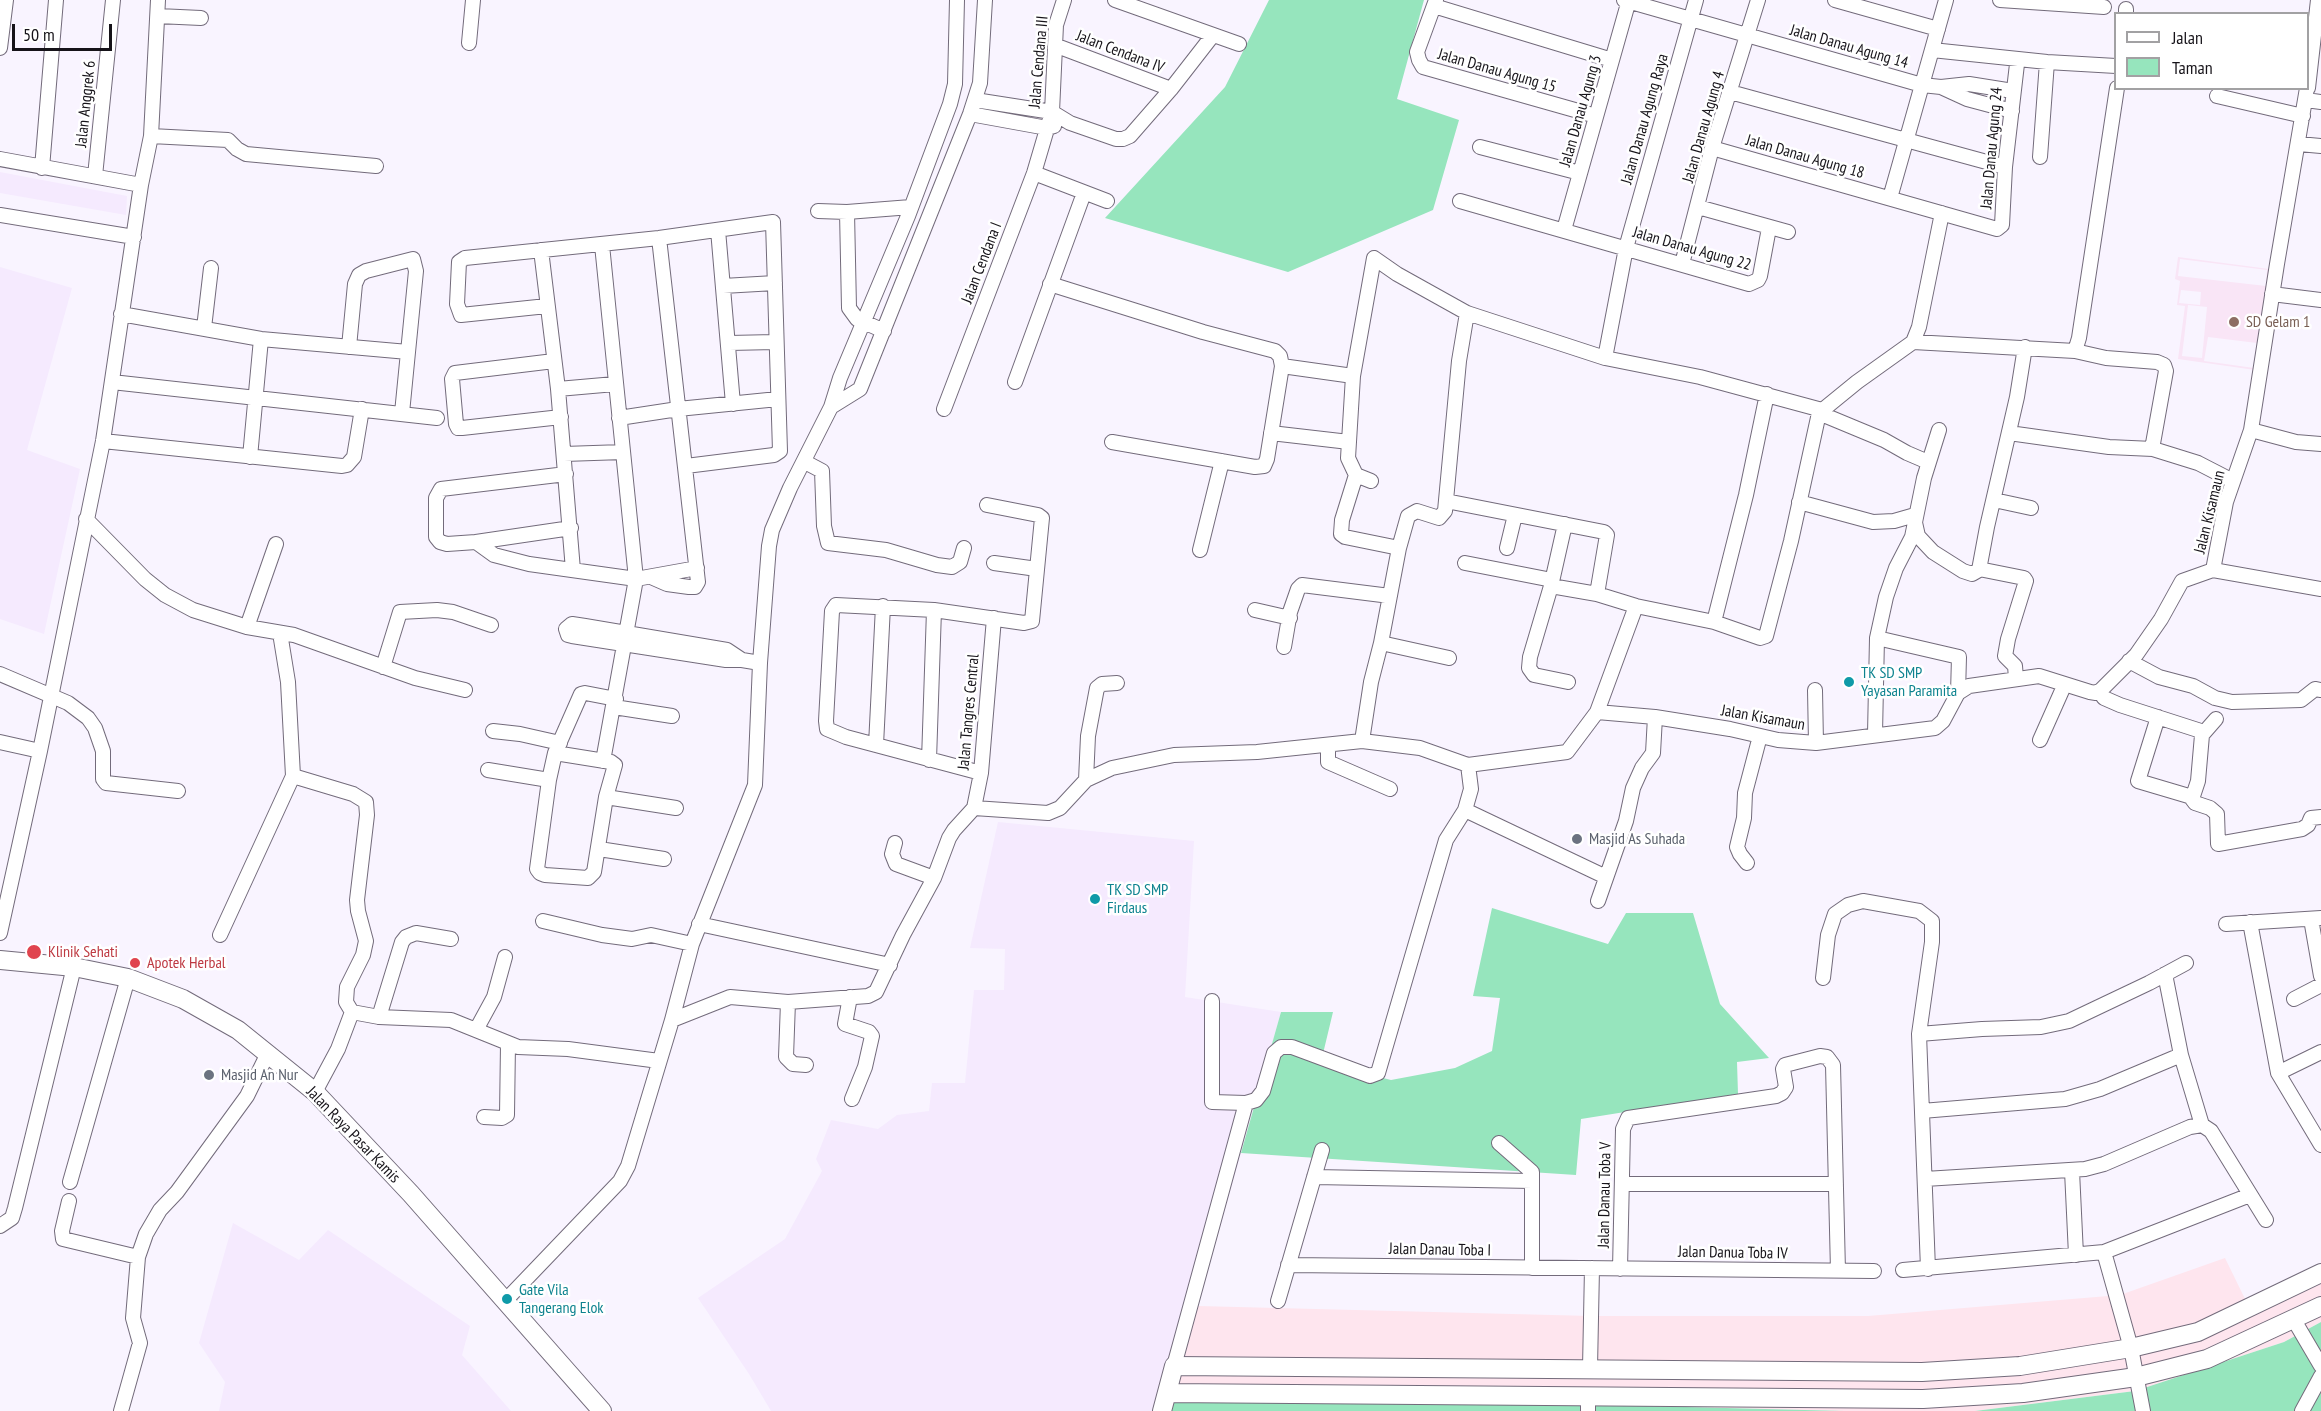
<!DOCTYPE html>
<style>
body{margin:0}
#map{position:relative;width:2321px;height:1411px;overflow:hidden;background:#f9f4ff;font-family:"PT Sans Narrow",sans-serif}
canvas{display:block}
.legend{position:absolute;left:2114px;top:12px;width:195px;height:78px;box-sizing:border-box;background:#fff;border:2px solid #a2a1a3;margin:0;padding:8px 10px;list-style:none;font-size:18px;color:#161319}
.legend li{display:flex;align-items:center;gap:12px;height:30px}
.legend b{width:30px;border:2px solid #a2a1a3}
.scale{position:absolute;left:12px;top:24px;width:100px;height:27px;box-sizing:border-box;border:3px solid #161319;border-top:0;padding-left:8px;font-size:18px;line-height:21px;white-space:nowrap;color:#161319;-webkit-text-stroke:4px #fff;paint-order:stroke}
</style>
<div id="map">
<canvas width="2321" height="1411"></canvas>
<ul class="legend">
<li><b style="height:8px;background:#fff"></b>Jalan</li>
<li><b style="height:16px;background:#96e5bd"></b>Taman</li>
</ul>
<div class="scale">50 m</div>
</div>
<script>
const context = document.querySelector('canvas').getContext('2d');
context.lineJoin = 'round';
function fill(path, color) {
  context.fillStyle = color;
  context.fill(path, 'evenodd');
}
function shape(rows) {
  const path = new Path2D();
  for (const r of rows) {
    path.moveTo(r[0], r[1]);
    for (let i = 2; i < r.length; i += 2) path.lineTo(r[i], r[i + 1]);
  }
  return path;
}
function strokePath(path, color, width, dash) {
  context.strokeStyle = color;
  context.lineWidth = width;
  context.lineCap = dash ? 'butt' : 'round';
  context.setLineDash(dash || []);
  context.stroke(path);
}
function label(font, color, halo, rows, align = 'center') {
  context.font = font + ' "PT Sans Narrow",sans-serif';
  context.lineWidth = 5;
  context.setLineDash([]);
  context.textBaseline = 'middle';
  context.strokeStyle = halo;
  context.fillStyle = color;
  for (const [text, x, y, turn = 0] of rows) {
    context.save();
    context.translate(x, y);
    context.rotate((+turn || 0) * Math.PI / 180);
    context.textAlign = isNaN(turn) ? turn : align;
    if (halo) context.strokeText(text, 0, 0);
    context.fillText(text, 0, 0);
    context.restore();
  }
}
fill(shape([
 [2225,1258,2247,1303,2321,1267,2321,1322,2284,1342,2135,1391,1975,1411,1844,1411,1173,1394,1198,1306,1591,1316,1868,1316,2120,1295]
]), '#fee5ee');
fill(shape([
 [0,172,127,196,126,215,0,193],
 [0,267,72,288,27,450,80,469,44,634,0,619],
 [998,822,1194,841,1185,997,1281,1012,1168,1411,771,1411,749,1374,698,1298,785,1239,822,1171,816,1159,831,1120,878,1129,897,1115,929,1111,932,1083,965,1083,974,990,1004,990,1005,949,970,948],
 [233,1223,299,1260,328,1230,470,1326,462,1355,511,1411,219,1411,225,1382,199,1343]
]), '#f5eafe');
fill(shape([
 [2178,257,2269,269,2255,370,2178,359,2185,306,2177,305,2180,281,2175,279],
 [2180,259,2267,270,2266,286,2178,276],
 [2181,290,2201,292,2200,305,2179,303],
 [2188,305,2207,307,2202,358,2182,356],
 [2208,337,2257,343,2254,368,2204,361]
]), '#f9e5f6');
fill(shape([
 [1269,0,1424,0,1397,99,1459,120,1433,210,1288,272,1105,218,1225,87],
 [1492,908,1608,944,1626,913,1693,913,1720,1004,1769,1058,1737,1062,1738,1094,1581,1119,1576,1175,1241,1153,1281,1012,1333,1012,1321,1062,1391,1080,1455,1068,1492,1051,1500,998,1473,996],
 [2321,1322,2321,1411,1975,1411,2135,1391,2284,1342],
 [1173,1394,1844,1411,1168,1411]
]), '#96e5bd');
const minor = shape([
 [1115,0,1239,44],
 [1436,0,1417,52,1419,60,1423,67,1596,116],
 [1624,0,1922,85,1941,87,1969,84,2013,91],
 [1835,0,1938,29],
 [2000,0,2104,7],
 [1434,6,1612,60],
 [2126,14,2126,9],
 [158,16,201,18],
 [469,43,473,0],
 [1057,46,1171,89],
 [0,48,6,0],
 [1932,50,2047,62,2116,66],
 [1943,88,1967,99,2012,111],
 [2308,88,2318,0],
 [1730,92,2005,167],
 [2217,96,2303,116],
 [975,100,1052,112,1070,123,1116,139,1123,139,1130,136,1171,89,1213,35],
 [2306,100,2321,102],
 [970,114,1047,128,1054,126],
 [151,136,228,140,237,149,246,154,376,166],
 [2299,144,2321,146],
 [1480,147,1580,173],
 [1712,148,1997,229,2002,225,2005,167,2017,64],
 [2040,157,2047,62],
 [0,159,141,185],
 [42,168,56,0],
 [1034,173,1107,201],
 [95,176,113,0],
 [1890,198,1946,0],
 [1460,201,1749,284,1758,280,1760,276,1769,228],
 [1698,207,1788,232],
 [818,211,847,212,911,207],
 [847,212,849,308,857,319,884,331],
 [0,215,134,237],
 [718,230,733,404],
 [1564,230,1629,0],
 [602,245,636,579,603,761],
 [541,250,558,389,573,570],
 [1682,264,1712,148,1758,0],
 [1050,284,1203,332,1275,351,1280,356,1282,366,1267,459,1264,466,1255,467,1112,442],
 [723,286,775,283],
 [2272,294,2321,300],
 [547,306,461,315,457,304,459,262,465,258,659,238,773,222,780,451,774,455,686,466],
 [121,314,261,339,408,352],
 [204,328,211,268],
 [1913,342,2075,351,2079,338,2117,88],
 [729,343,775,342],
 [349,347,355,284,359,275,366,271,413,259,416,271,402,413],
 [2075,351,2106,358,2157,362,2164,365,2166,371,2152,449],
 [1605,358,1626,248,1696,0],
 [554,361,455,373,452,379,456,424,458,428,462,428,561,417],
 [1282,366,1353,376],
 [112,382,437,418],
 [1015,382,1084,193],
 [558,389,615,384],
 [831,407,860,389,970,114,980,83,985,0],
 [944,409,1034,173,1052,112,1056,25,1064,0],
 [1819,413,1884,440,1907,453,1928,462],
 [619,418,678,409,778,399],
 [2251,430,2296,442,2321,444],
 [1271,433,1349,442],
 [2009,433,2109,447,2153,449,2198,463,2233,481],
 [103,441,342,466,347,465,354,457,362,409],
 [564,454,623,452],
 [250,457,261,339],
 [805,462,822,471,824,526,828,543,886,550,937,565,952,567,960,562,964,548],
 [566,474,441,489,436,498,436,537,440,542,447,544,476,542,571,528],
 [1356,475,1342,520,1341,534,1345,537,1399,548],
 [1371,481,1356,475,1348,458,1353,376,1374,258,1397,274,1467,313,1605,358,1700,377,1822,410],
 [1994,500,2031,508],
 [1446,501,1604,532,1607,535,1597,594],
 [1799,502,1873,522,1894,521,1915,515],
 [1914,518,1918,536,1933,552,1963,571,1972,574,1979,570,1987,527,2017,397,2025,347],
 [86,519,145,579,165,595,193,610,247,627,294,635,415,678,465,690],
 [1565,524,1551,586,1530,657,1529,668,1534,675,1568,682],
 [476,542,494,555,529,564,636,579,697,568],
 [1507,548,1515,515],
 [1200,550,1222,461],
 [994,563,1037,569],
 [1465,563,1552,580],
 [1979,569,2024,578,2026,581,2008,639,2005,656,2015,666,2016,678],
 [2213,570,2321,589],
 [651,577,667,584,689,587,695,587,698,582,659,238],
 [1551,586,1597,594,1636,606,1714,622,1760,638,1766,636,1791,541,1819,413,1857,382,1913,342,1919,327,1942,213],
 [1255,610,1290,618],
 [1714,622,1746,495,1767,394],
 [247,627,276,544],
 [1877,638,1959,657,1958,693],
 [1381,643,1449,658],
 [1284,647,1290,612,1298,589,1302,585,1390,596],
 [742,660,727,650,585,626,572,624,566,629,568,635,572,636,726,660,742,660,760,663],
 [2129,661,2159,677,2193,686,2215,698,2232,702,2301,700,2315,689,2321,690],
 [383,667,400,612,437,610,453,612,491,625],
 [0,674,68,703,88,718,95,728,103,751,103,779,106,783,178,791],
 [1815,690,1816,743],
 [2099,691,2104,698,2120,705,2204,732],
 [614,707,672,716],
 [1597,712,1655,717,1730,729,1778,740,1816,743,1935,728,1943,721,1958,693,1969,686,2039,676,2090,692,2096,693,2101,690,2136,655,2161,619,2182,581,2213,570,2226,502,2251,430,2277,264,2307,88],
 [2158,717,2138,781,2192,797],
 [2216,719,2202,735,2198,781,2192,799,2195,803,2210,808,2217,814,2218,844,2302,829,2308,825,2311,818,2321,817],
 [493,731,520,734,560,743],
 [1875,734,1877,638,1886,597,1896,568,1912,537,1924,478,1939,430],
 [2040,740,2064,686],
 [1362,741,1371,682,1381,643,1399,548,1408,516,1417,511,1439,518,1445,511,1459,361,1467,313],
 [0,742,40,751],
 [876,745,883,606],
 [1328,745,1328,762,1390,789],
 [555,753,611,762,615,765,606,797,594,872,588,878,545,875,540,873,537,869,549,780,555,753,581,694,585,693,616,699],
 [929,760,934,610],
 [1468,765,1471,789,1465,810,1606,877],
 [488,770,549,780],
 [981,773,846,737,827,729,826,721,832,611,836,605,934,610,1024,623,1032,621,1042,518,1038,515,987,505],
 [293,776,353,794,366,802,367,815,357,900,358,911,366,941,363,955,347,987,346,1002,352,1012,379,1017,451,1020,518,1047,568,1049,659,1061],
 [1086,780,1088,736,1097,688,1102,684,1117,683],
 [606,797,676,808],
 [974,808,1048,813,1060,808,1086,780,1112,768,1174,755,1257,752,1362,741,1420,748,1468,765,1567,752,1597,712,1636,606],
 [974,808,981,773,994,618],
 [895,843,892,854,896,864,934,878],
 [599,849,664,859],
 [1747,863,1740,854,1737,847,1744,818,1745,793,1760,736],
 [1598,901,1626,821,1633,788,1642,768,1653,753,1655,717],
 [2311,919,2321,976],
 [543,921,602,935,632,939,651,935,692,944],
 [2250,922,2278,1073,2321,1145],
 [699,924,890,965],
 [2226,924,2321,918],
 [0,933,40,751,103,441,141,185,151,136,158,0],
 [220,935,293,776,288,682,280,633],
 [2165,974,2181,1055,2202,1125],
 [1823,978,1828,935,1835,914,1848,905,1863,901,1919,911,1932,921,1932,942,1919,1034,1928,1269],
 [850,997,845,1024,869,1032,872,1036,865,1067,852,1099],
 [2294,999,2321,985],
 [788,1002,786,1057,793,1064,806,1065],
 [379,1017,402,942,406,937,416,933,451,939],
 [672,1020,730,997,788,1002,868,996,876,992,903,935,934,878,949,838,954,830,974,808],
 [476,1030,494,997,505,957],
 [1919,1034,1982,1029,2041,1027,2069,1021,2149,983,2186,963],
 [2278,1073,2321,1052],
 [315,1092,338,1049,352,1012],
 [1246,1103,1256,1100,1263,1091,1274,1053,1281,1047,1292,1047,1370,1076,1378,1073,1446,840,1465,810],
 [1922,1111,2065,1099,2100,1089,2181,1055],
 [484,1117,502,1118,507,1115,508,1044],
 [1499,1143,1532,1172,1532,1268],
 [2072,1171,2076,1255],
 [1314,1177,1532,1181],
 [1925,1179,2085,1169,2104,1164,2190,1127,2202,1125,2211,1131,2266,1220],
 [70,1182,128,978],
 [1622,1184,1836,1184],
 [69,1201,62,1231,63,1239,138,1257],
 [0,1226,12,1218,15,1208,74,967],
 [2104,1252,2131,1348,2143,1411],
 [1288,1265,1874,1271],
 [1620,1269,1623,1129,1628,1118,1776,1096,1782,1093,1786,1087,1783,1069,1785,1065,1820,1056,1827,1057,1833,1065,1838,1271],
 [1903,1270,2104,1252,2250,1195],
 [505,1301,620,1181,628,1166,672,1020,692,944,755,785,760,663,769,546,772,530,790,488,831,407,840,378,908,216,950,104,955,84,957,0],
 [1278,1301,1322,1150],
 [2294,1320,2321,1366],
 [1174,1366,1246,1103,1212,1102,1212,1001],
 [1590,1368,1592,1268],
 [121,1411,140,1343,133,1318,138,1257,146,1234,160,1210,177,1192,247,1096,268,1053],
 [1588,1411,1588,1397],
 [2302,1411,2321,1376]
]);
const major = shape([
 [0,960,74,967,128,978,183,999,238,1030,315,1092,411,1194,602,1411],
 [1167,1393,1923,1399,2023,1393,2136,1377,2207,1359,2321,1306],
 [1162,1411,1174,1366,1922,1372,2020,1366,2131,1348,2198,1332,2321,1273]
]);
strokePath(minor, '#736b7b', 16);
strokePath(major, '#736b7b', 20);
strokePath(minor, '#fff', 14);
strokePath(major, '#fff', 18);
for (const [x, y, r, color] of [
 [2234,322,6,"#8d6e63"],
 [1849,682,6,"#0f9aa8"],
 [1577,839,6,"#6b7280"],
 [1095,899,6,"#0f9aa8"],
 [34,952,8,"#e0444e"],
 [135,963,6,"#e0444e"],
 [209,1075,6,"#6b7280"],
 [507,1299,6,"#0f9aa8"]
]) {
  const dot = new Path2D();
  dot.arc(x, y, r, 0, 2 * Math.PI);
  context.fillStyle = color;
  context.fill(dot);
  strokePath(dot, '#fff', 2);
}
label('16px', '#161319', '#fff', [
 ["Jalan Danau Agung 14",1849,47,16],
 ["Jalan Cendana IV",1120,52,21],
 ["Jalan Cendana III",1039,62,-85],
 ["Jalan Danau Agung 15",1497,71,16],
 ["Jalan Anggrek 6",86,104,-84],
 ["Jalan Danau Agung 3",1581,111,-74],
 ["Jalan Danau Agung Raya",1645,119,-74],
 ["Jalan Danau Agung 4",1704,127,-74],
 ["Jalan Danau Agung 24",1992,148,-85],
 ["Jalan Danau Agung 18",1805,157,16],
 ["Jalan Danau Agung 22",1692,249,16],
 ["Jalan Cendana I",982,263,-69],
 ["Jalan Kisamaun",2210,512,-76],
 ["Jalan Tangres Central",969,712,-85],
 ["Jalan Kisamaun",1763,718,10],
 ["Jalan Raya Pasar Kamis",353,1135,46],
 ["Jalan Danau Toba V",1605,1195,-89],
 ["Jalan Danau Toba I",1440,1250,1],
 ["Jalan Danua Toba IV",1733,1253,1]
]);
label('16px', '#785e54', '#fff', [
 ["SD Gelam 1",2246,322]
], 'left');
label('16px', '#0d838f', '#fff', [
 ["TK SD SMP",1861,673],
 ["Yayasan Paramita",1861,691],
 ["TK SD SMP",1107,890],
 ["Firdaus",1107,908],
 ["Gate Vila",519,1290],
 ["Tangerang Elok",519,1308]
], 'left');
label('16px', '#5b616d', '#fff', [
 ["Masjid As Suhada",1589,839],
 ["Masjid An Nur",221,1075]
], 'left');
label('16px', '#be3a42', '#fff', [
 ["Klinik Sehati",48,952],
 ["Apotek Herbal",147,963]
], 'left');
</script>
